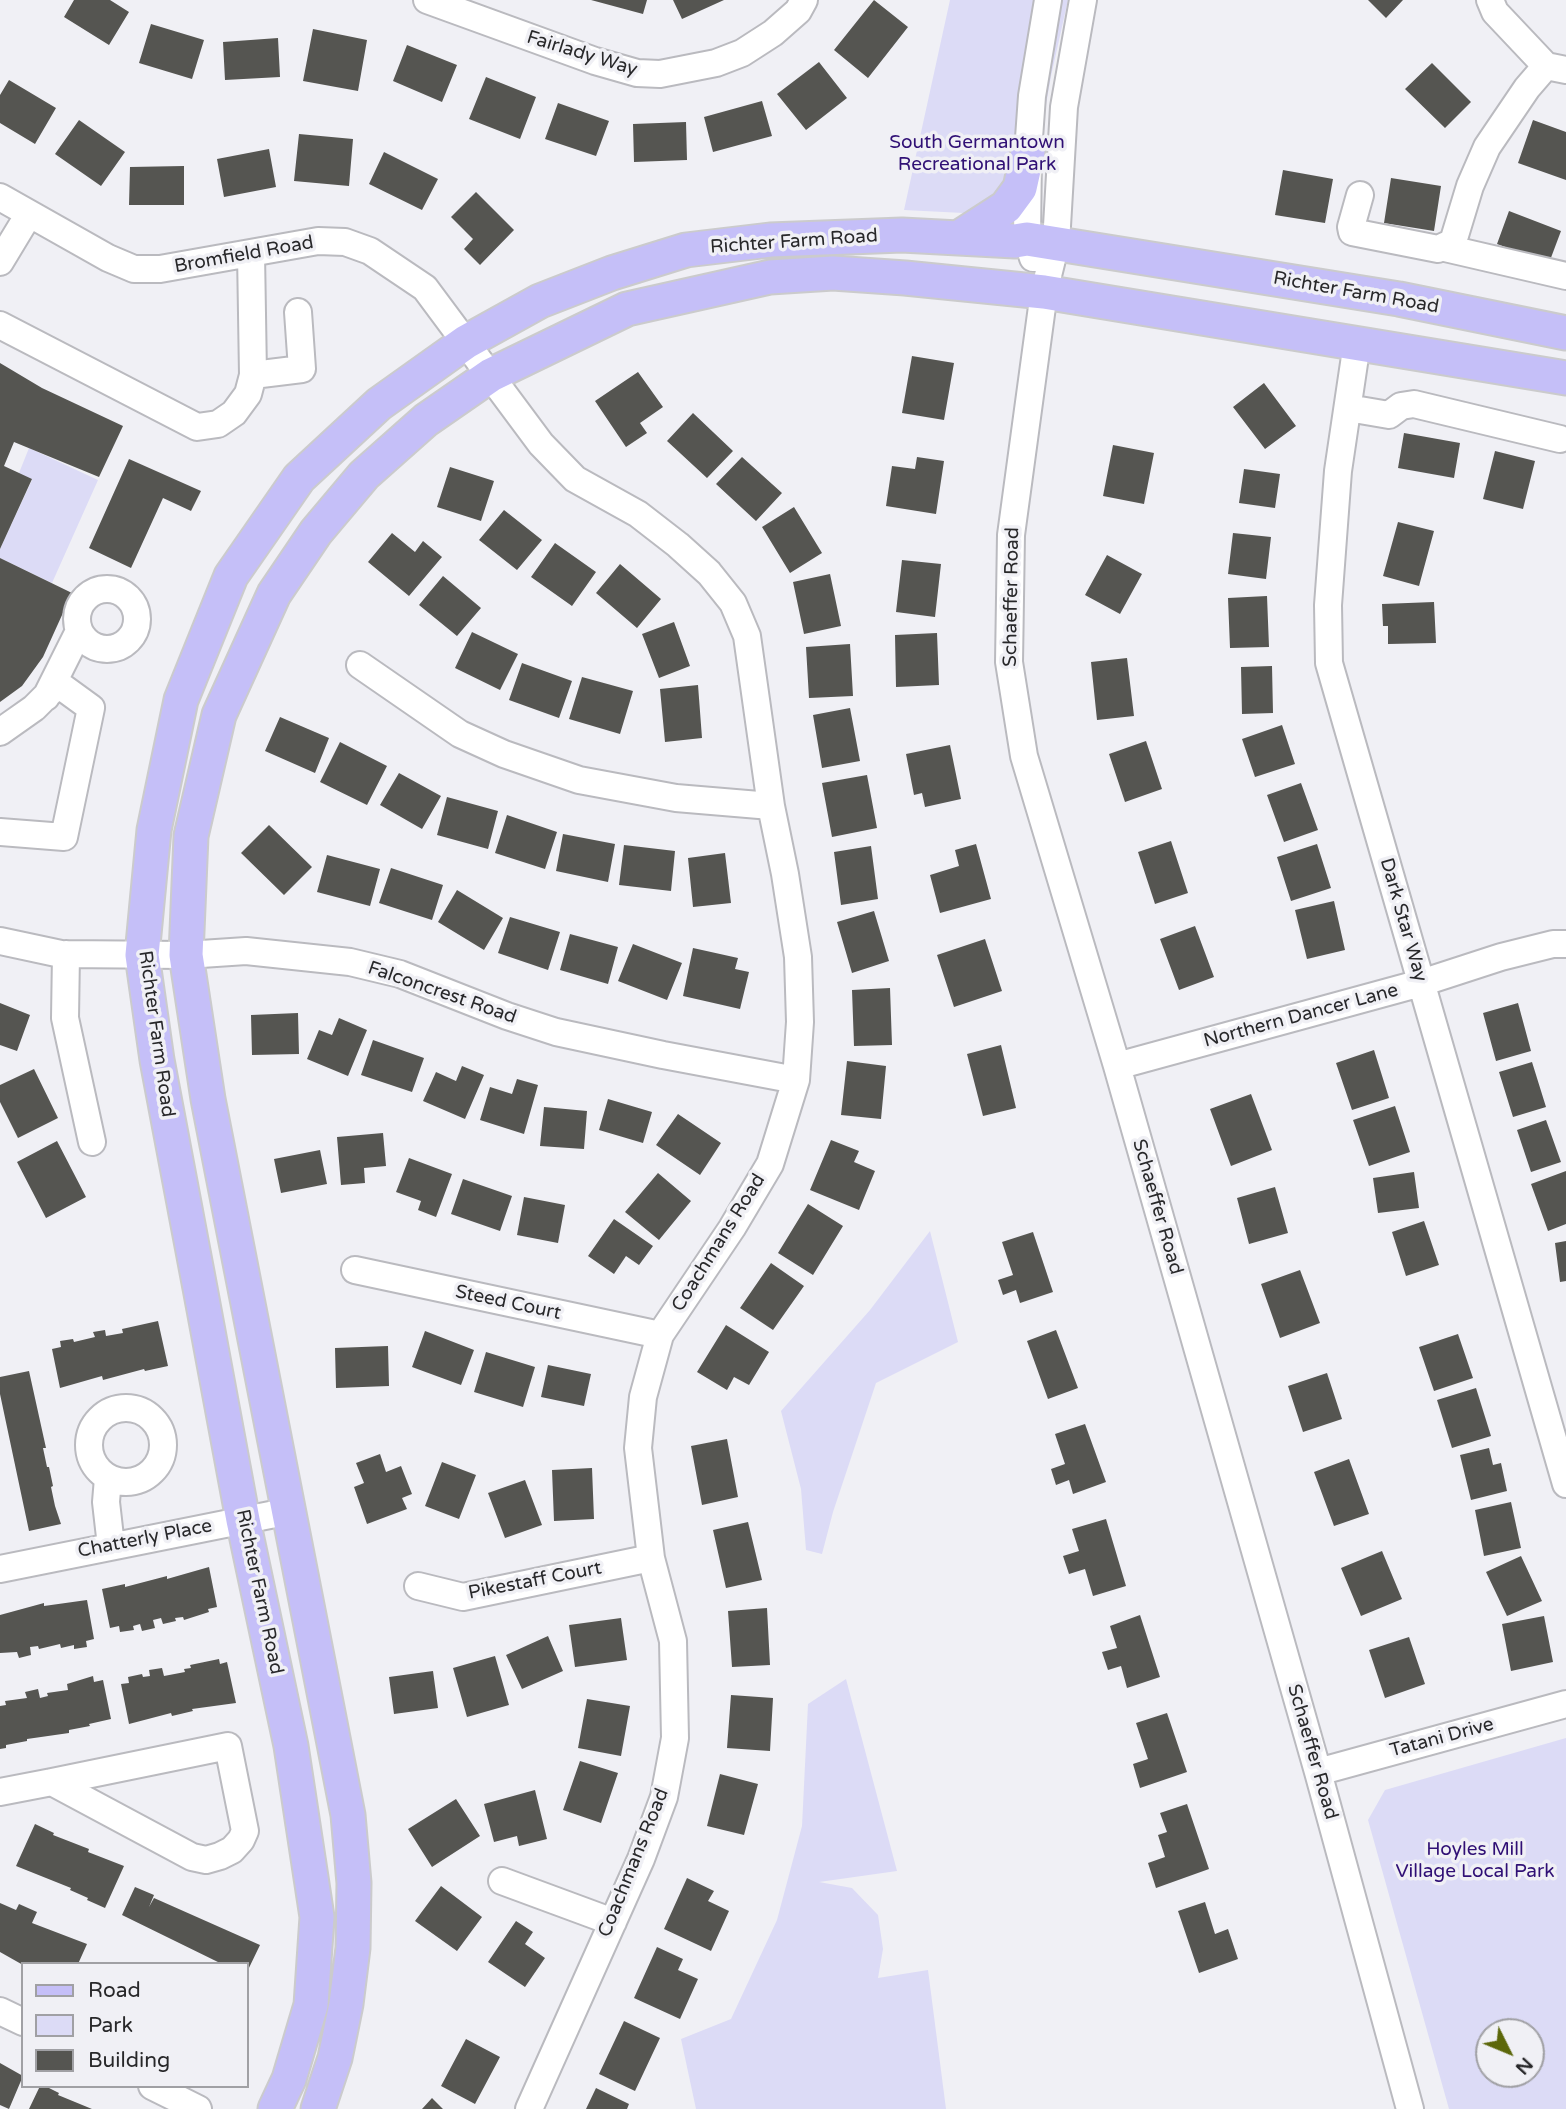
<!DOCTYPE html>
<style>
body{margin:0}
#map{position:relative;width:1566px;height:2109px;overflow:hidden;background:#f0f0f5;font-family:"Varela Round",sans-serif}
canvas{display:block}
.legend{position:absolute;left:21px;top:1962px;width:228px;height:126px;box-sizing:border-box;background:#f0f0f5;border:2px solid #a0a0a4;margin:0;padding:9px 12px;list-style:none;font-size:21px;color:#28282a}
.legend li{display:flex;align-items:center;gap:14px;height:35px}
.legend b{width:35px;border:2px solid #a0a0a4}
.north{position:absolute;left:1475px;top:2018px;width:70px;height:70px;box-sizing:border-box;background:#f0f0f5;border:2px solid #a0a0a4;border-radius:50%;rotate:133deg;font-size:19px;font-weight:700;line-height:28px;text-align:center;color:#28282a}
.north::after{content:'';display:block;margin:auto;width:24px;height:32px;background:#5c670a;clip-path:polygon(50% 0,100% 100%,50% 72%,0 100%)}
</style>
<div id="map">
<canvas width="1566" height="2109"></canvas>
<ul class="legend">
<li><b style="height:9px;background:#c5bff8"></b>Road</li>
<li><b style="height:19px;background:#dcdbf6"></b>Park</li>
<li><b style="height:19px;background:#555551"></b>Building</li>
</ul>
<div class="north">N</div>
</div>
<script>
const context = document.querySelector('canvas').getContext('2d');
context.lineJoin = 'round';
function fill(path, color) {
  context.fillStyle = color;
  context.fill(path, 'evenodd');
}
function shape(rows) {
  const path = new Path2D();
  for (const r of rows) {
    if (r.length === 3) {
      path.moveTo(r[0] + r[2], r[1]);
      path.arc(r[0], r[1], r[2], 0, 2 * Math.PI);
      continue;
    }
    path.moveTo(r[0], r[1]);
    for (let i = 2; i < r.length; i += 2) path.lineTo(r[i], r[i + 1]);
  }
  return path;
}
function strokePath(path, color, width, dash) {
  context.strokeStyle = color;
  context.lineWidth = width;
  context.lineCap = dash ? 'butt' : 'round';
  context.setLineDash(dash || []);
  context.stroke(path);
}
function label(font, color, halo, rows, align = 'center') {
  context.font = font + ' "Varela Round",sans-serif';
  context.lineWidth = 7;
  context.setLineDash([]);
  context.textBaseline = 'middle';
  context.strokeStyle = halo;
  context.fillStyle = color;
  for (const [text, x, y, turn = 0] of rows) {
    context.save();
    context.translate(x, y);
    context.rotate((+turn || 0) * Math.PI / 180);
    context.textAlign = isNaN(turn) ? turn : align;
    if (halo) context.strokeText(text, 0, 0);
    context.fillText(text, 0, 0);
    context.restore();
  }
}
fill(shape([
 [950,0,1068,0,1051,76,1031,192,1003,215,904,210],
 [29,448,98,480,52,583,0,558,0,549,32,480,19,473],
 [930,1231,958,1342,876,1383,833,1512,822,1554,806,1550,801,1489,781,1411,870,1310],
 [846,1679,897,1871,819,1882,852,1888,878,1915,883,1949,878,1978,928,1970,946,2109,696,2109,681,2039,731,2019,777,1920,802,1826,808,1704],
 [1566,1738,1566,2109,1449,2109,1368,1820,1385,1790],
 [1489,2032,1531,2032,1531,2074,1489,2074]
]), '#dcdbf6');
fill(shape([
 [74,0,110,0,129,12,109,45,64,17],
 [591,0,647,0,643,14],
 [673,0,724,0,682,19],
 [874,0,908,27,868,78,834,50],
 [1368,0,1403,0,1386,18],
 [151,24,204,40,192,79,139,63],
 [313,29,367,40,358,91,303,81],
 [278,38,280,77,225,80,223,42],
 [407,45,457,65,442,102,393,81],
 [819,62,847,98,806,130,777,94],
 [1432,63,1471,102,1445,128,1405,89],
 [486,77,536,97,520,139,469,119],
 [9,80,56,108,35,144,0,123,0,95],
 [762,101,772,136,713,152,704,117],
 [558,103,609,121,596,156,545,139],
 [79,120,125,152,101,186,55,154],
 [1533,120,1566,132,1566,180,1518,163],
 [686,122,687,160,634,162,633,124],
 [299,134,353,139,349,186,294,181],
 [269,149,276,187,224,197,217,159],
 [384,152,438,179,422,210,369,184],
 [184,166,184,205,129,205,130,167],
 [1283,170,1333,179,1325,223,1275,215],
 [1391,178,1441,186,1434,231,1384,223],
 [476,192,514,230,480,265,464,249,473,239,451,217],
 [1509,211,1561,231,1549,263,1497,244],
 [912,356,954,363,944,420,902,413],
 [0,363,42,388,123,426,99,477,14,442,4,466,32,479,0,549],
 [638,372,663,407,640,423,647,433,626,447,595,401],
 [1264,383,1296,426,1265,449,1233,407],
 [693,413,733,451,707,478,667,441],
 [1404,433,1460,443,1454,478,1398,468],
 [1113,445,1154,453,1144,504,1103,496],
 [1495,451,1535,461,1523,509,1483,499],
 [742,457,782,493,756,521,716,484],
 [917,457,944,461,936,514,886,506,892,466,915,469],
 [129,459,201,491,191,511,163,498,131,568,89,548],
 [450,467,494,481,481,521,437,507],
 [1244,469,1280,474,1275,508,1239,503],
 [794,507,822,553,790,573,762,527],
 [504,510,542,540,517,570,479,540],
 [1398,522,1434,531,1419,586,1383,576],
 [392,533,415,552,423,541,442,557,409,596,368,562],
 [1233,533,1271,537,1266,579,1228,574],
 [555,543,596,572,572,606,531,577],
 [1107,555,1142,574,1120,614,1085,595],
 [0,558,72,593,43,657,22,686,0,702],
 [902,560,941,564,935,617,896,612],
 [620,564,661,599,637,628,596,593],
 [830,574,841,626,804,634,793,582],
 [443,576,481,608,457,636,419,605],
 [1267,596,1269,647,1230,648,1228,598],
 [1434,602,1436,643,1388,644,1388,626,1383,626,1382,604],
 [674,622,690,666,659,678,642,634],
 [472,632,518,654,500,690,455,668],
 [937,633,939,685,896,687,895,635],
 [850,644,853,696,809,698,806,647],
 [1127,658,1134,716,1097,720,1091,662],
 [522,663,572,681,559,718,509,700],
 [1272,666,1273,713,1242,714,1241,667],
 [582,677,633,691,620,734,569,719],
 [698,685,702,738,665,742,660,689],
 [850,708,860,761,822,768,813,715],
 [280,717,329,738,315,773,265,751],
 [1282,725,1295,764,1255,777,1242,739],
 [1146,741,1162,789,1125,802,1109,754],
 [340,742,387,766,367,805,320,782],
 [950,745,961,799,925,807,922,793,914,795,906,754],
 [399,773,441,796,422,829,380,805],
 [867,775,877,828,832,837,822,783],
 [1301,783,1318,830,1284,842,1267,795],
 [447,797,498,811,488,849,437,835],
 [507,815,557,832,545,869,495,853],
 [269,825,312,867,284,895,241,853],
 [563,834,615,844,608,882,556,871],
 [1171,841,1188,893,1155,904,1138,852],
 [976,844,991,899,940,913,930,875,959,866,955,850],
 [1317,844,1331,888,1291,901,1277,857],
 [624,845,675,851,671,891,619,885],
 [871,846,878,899,841,905,834,852],
 [725,853,731,903,693,907,688,858],
 [327,855,380,869,370,906,317,892],
 [391,868,443,885,432,920,379,903],
 [457,890,503,918,484,950,438,922],
 [1334,901,1345,950,1307,959,1295,910],
 [874,911,889,961,852,973,837,922],
 [510,917,560,932,548,970,498,953],
 [1195,926,1214,977,1179,990,1160,939],
 [570,934,618,947,608,984,560,970],
 [985,939,1002,991,954,1007,937,955],
 [633,944,682,963,667,1000,618,981],
 [693,948,738,958,735,969,749,972,740,1009,683,996],
 [890,988,892,1045,854,1046,852,990],
 [0,1003,30,1015,17,1051,0,1045],
 [1518,1003,1531,1051,1496,1061,1483,1013],
 [298,1013,299,1054,252,1055,251,1015],
 [339,1018,367,1030,348,1076,307,1059,319,1030,332,1035],
 [373,1040,424,1058,412,1092,361,1075],
 [1001,1045,1016,1108,983,1116,967,1054],
 [1374,1050,1389,1098,1352,1110,1336,1063],
 [847,1061,886,1066,881,1119,841,1115],
 [1532,1062,1546,1107,1513,1117,1499,1072],
 [462,1066,484,1075,465,1119,423,1101,436,1072,456,1081],
 [34,1069,58,1118,18,1138,0,1102,0,1085],
 [517,1079,538,1085,524,1134,480,1120,490,1087,512,1094],
 [1251,1094,1272,1150,1231,1166,1210,1109],
 [608,1099,652,1112,643,1143,599,1130],
 [1395,1106,1410,1152,1369,1166,1353,1120],
 [544,1107,587,1111,584,1149,540,1146],
 [678,1114,721,1143,700,1175,656,1145],
 [1546,1120,1561,1162,1531,1172,1517,1130],
 [383,1133,386,1166,364,1168,365,1183,341,1185,337,1137],
 [831,1140,859,1151,854,1162,875,1171,859,1210,810,1190],
 [57,1141,86,1197,46,1218,17,1162],
 [320,1150,327,1184,281,1193,274,1159],
 [409,1158,452,1174,436,1217,418,1210,421,1201,396,1192],
 [1566,1171,1566,1224,1548,1231,1531,1184],
 [1414,1172,1419,1208,1378,1213,1373,1178],
 [658,1173,691,1201,659,1240,625,1212],
 [463,1179,512,1196,500,1231,451,1214],
 [1275,1187,1288,1233,1249,1244,1237,1198],
 [524,1197,565,1205,558,1243,517,1235],
 [808,1204,843,1226,813,1275,778,1253],
 [614,1219,653,1246,639,1265,626,1256,614,1274,588,1256],
 [1424,1221,1439,1265,1406,1276,1392,1232],
 [1033,1232,1053,1292,1020,1303,1016,1290,1003,1295,998,1280,1013,1275,1002,1242],
 [1566,1241,1566,1281,1560,1282,1555,1243],
 [771,1263,804,1286,773,1330,740,1308],
 [1300,1270,1320,1323,1280,1338,1261,1284],
 [158,1321,168,1366,145,1371,144,1369,103,1380,102,1376,60,1388,52,1349,61,1347,60,1341,73,1339,74,1342,95,1337,93,1332,105,1330,106,1336,123,1333,122,1329],
 [726,1325,769,1352,749,1385,734,1377,727,1390,697,1372],
 [1056,1330,1078,1388,1048,1399,1027,1341],
 [425,1331,474,1350,461,1385,412,1367],
 [1458,1334,1473,1378,1434,1391,1419,1347],
 [388,1346,389,1386,336,1388,335,1348],
 [486,1352,535,1367,523,1407,474,1392],
 [548,1365,591,1374,584,1406,541,1397],
 [29,1371,46,1448,43,1448,47,1467,49,1467,53,1486,51,1487,55,1506,61,1524,29,1531,0,1394,0,1377],
 [1327,1373,1342,1419,1303,1432,1288,1386],
 [1476,1388,1491,1436,1452,1448,1437,1400],
 [1085,1424,1106,1482,1073,1494,1069,1480,1056,1485,1051,1469,1065,1464,1055,1434],
 [727,1439,738,1497,702,1505,691,1446],
 [1489,1448,1493,1465,1501,1463,1507,1491,1471,1500,1460,1455],
 [380,1454,386,1472,401,1466,412,1494,402,1498,407,1509,367,1524,354,1487,364,1483,356,1463],
 [1349,1459,1369,1514,1334,1526,1314,1472],
 [442,1462,476,1475,459,1519,425,1506],
 [592,1468,594,1519,554,1521,552,1470],
 [525,1480,542,1525,505,1538,488,1493],
 [1511,1502,1521,1548,1484,1556,1475,1510],
 [1106,1519,1126,1586,1093,1596,1085,1569,1069,1574,1063,1556,1079,1551,1072,1529],
 [748,1522,762,1580,726,1588,713,1530],
 [1382,1551,1402,1599,1361,1616,1341,1568],
 [1521,1556,1542,1601,1507,1616,1486,1572],
 [209,1567,217,1607,208,1609,209,1612,184,1620,183,1617,175,1618,176,1621,163,1624,161,1618,153,1620,155,1628,142,1631,140,1624,133,1626,134,1630,120,1632,119,1626,110,1628,102,1589,125,1584,125,1587,167,1576,167,1579],
 [87,1600,94,1639,86,1641,87,1647,74,1649,74,1645,61,1648,60,1644,39,1649,38,1646,30,1647,31,1655,19,1658,17,1652,0,1653,0,1615,44,1603,44,1606],
 [767,1608,770,1665,732,1667,728,1611],
 [1140,1615,1160,1677,1127,1688,1121,1666,1108,1670,1102,1652,1117,1648,1110,1626],
 [1544,1616,1553,1662,1511,1671,1502,1624],
 [621,1618,627,1660,575,1667,569,1625],
 [548,1636,563,1671,522,1689,506,1655],
 [1409,1637,1425,1684,1385,1698,1369,1650],
 [495,1656,509,1705,467,1717,453,1668],
 [219,1659,220,1664,227,1662,236,1703,192,1709,193,1711,172,1716,171,1713,129,1724,121,1684,129,1683,128,1677,142,1674,143,1677,150,1676,149,1670,162,1668,164,1676,185,1672,184,1669,191,1668,190,1665],
 [433,1671,438,1708,394,1714,389,1677],
 [93,1676,94,1682,103,1680,111,1719,89,1724,90,1726,69,1730,69,1733,27,1739,27,1741,6,1745,6,1748,0,1749,0,1706,6,1705,5,1701,27,1698,25,1692,38,1689,40,1698,48,1696,47,1693,68,1690,67,1684],
 [731,1695,773,1698,770,1751,727,1748],
 [587,1699,630,1706,621,1756,578,1748],
 [1167,1713,1187,1772,1140,1788,1133,1764,1148,1759,1136,1723],
 [580,1761,618,1773,601,1823,563,1810],
 [720,1774,758,1784,744,1835,707,1826],
 [535,1790,547,1839,519,1846,517,1836,494,1842,484,1804],
 [456,1799,480,1836,432,1867,408,1829],
 [1187,1804,1209,1869,1156,1888,1148,1863,1165,1857,1158,1835,1167,1832,1160,1813],
 [35,1824,54,1833,53,1835,89,1849,88,1852,124,1866,105,1908,87,1900,88,1898,70,1890,71,1888,16,1866],
 [687,1878,714,1891,708,1901,729,1911,711,1951,664,1929],
 [441,1886,482,1917,457,1951,415,1921],
 [135,1887,154,1895,149,1907,154,1898,260,1945,247,1972,247,1964,222,1964,122,1915],
 [1205,1902,1215,1934,1228,1929,1238,1959,1199,1973,1178,1911],
 [0,1903,16,1910,19,1904,37,1912,32,1923,87,1944,78,1964,23,1965,0,1952],
 [516,1921,533,1932,525,1944,545,1958,525,1987,488,1962],
 [657,1947,683,1959,678,1970,698,1979,680,2019,634,1998],
 [624,2021,660,2038,635,2091,599,2074],
 [466,2039,500,2057,475,2104,441,2086],
 [0,2063,23,2076,9,2109,0,2105],
 [40,2086,45,2086,59,2093,58,2095,92,2109,29,2109],
 [596,2088,629,2104,627,2109,586,2109],
 [432,2098,443,2109,422,2109]
]), '#555551');
const minor = shape([
 [427,0,595,61,637,73,660,74,716,63,742,53,773,33,798,11,804,0],
 [1083,0,1064,107,1056,243,1044,292,1011,535,1009,662,1024,756,1117,1066,1318,1772,1410,2109],
 [1490,0,1495,12,1546,66,1566,70],
 [1360,195,1351,227,1352,232,1438,249,1453,242,1470,186,1487,147,1527,88,1546,66],
 [0,197,108,258,134,269,160,269,318,241,345,242,370,251,425,288,541,444,575,479,638,514,678,545,709,573,733,603,747,636,771,806,785,874,798,957,800,1022,796,1080,770,1164,732,1228,660,1335,643,1397,638,1448,651,1558,673,1641,675,1738,664,1797,641,1859,529,2109],
 [1445,248,1566,276],
 [1033,258,1027,239,1028,152,1032,96,1048,0],
 [0,262,29,214],
 [0,325,197,427,218,424,234,413,248,394,253,375,251,253],
 [1357,343,1338,471,1328,605,1329,663,1566,1484],
 [253,375,302,369,298,312],
 [1348,408,1389,415,1401,406,1414,404,1560,439],
 [107,619,30],
 [360,665,460,734,504,754,579,780,676,798,771,806],
 [46,697,79,631],
 [0,732,34,708,58,684,91,708,64,837,0,832],
 [0,941,61,954,186,955,246,951,350,962,400,974,507,1016,556,1032,663,1055,796,1080],
 [66,954,65,1018,92,1142],
 [1117,1066,1421,983,1501,957,1553,944,1566,944],
 [355,1270,660,1335],
 [126,1445,37],
 [108,1478,106,1502,111,1546],
 [0,1569,290,1511],
 [418,1586,463,1597,651,1558],
 [1318,1772,1566,1704],
 [0,1792,52,1782,228,1746,245,1831,241,1840,232,1850,220,1856,206,1860,192,1857,52,1782],
 [502,1881,613,1922],
 [0,2011,23,2022],
 [152,2086,198,2109]
]);
const major = shape([
 [958,238,1006,207,1020,188,1028,152],
 [275,2109,289,2079,311,2005,317,1917,291,1746,243,1520,200,1288,157,1060,142,955,154,830,181,700,231,576,299,478,379,404,466,342,540,301,612,273,686,250,770,240,902,235,1015,241,1027,239,1399,299,1566,333],
 [318,2109,335,2058,346,2004,353,1948,354,1883,348,1815,208,1099,186,955,191,836,219,715,274,594,316,532,364,475,426,420,491,375,627,309,770,277,833,273,905,278,1044,292,1566,378]
]);
strokePath(minor, '#bababf', 30);
strokePath(major, '#cbcbcc', 37);
strokePath(minor, '#fff', 26);
strokePath(major, '#c5bff8', 33);
label('19px', '#28282a', '#f0f0f5', [
 ["Fairlady Way",582,54,17],
 ["Richter Farm Road",794,242,-4],
 ["Bromfield Road",244,255,-10],
 ["Richter Farm Road",1356,293,10],
 ["Schaeffer Road",1012,597,-89],
 ["Dark Star Way",1403,920,74],
 ["Falconcrest Road",442,993,19],
 ["Northern Dancer Lane",1301,1016,-15],
 ["Richter Farm Road",156,1034,82],
 ["Schaeffer Road",1157,1207,74],
 ["Coachmans Road",719,1243,-58],
 ["Steed Court",508,1303,12],
 ["Chatterly Place",145,1539,-11],
 ["Pikestaff Court",535,1581,-11],
 ["Richter Farm Road",259,1592,78],
 ["Tatani Drive",1442,1738,-15],
 ["Schaeffer Road",1312,1752,74],
 ["Coachmans Road",634,1863,-68]
]);
label('19px', '#301075', '#f0f0f5', [
 ["South Germantown",977,143],
 ["Recreational Park",977,165],
 ["Hoyles Mill",1475,1850],
 ["Village Local Park",1475,1872]
]);
</script>
